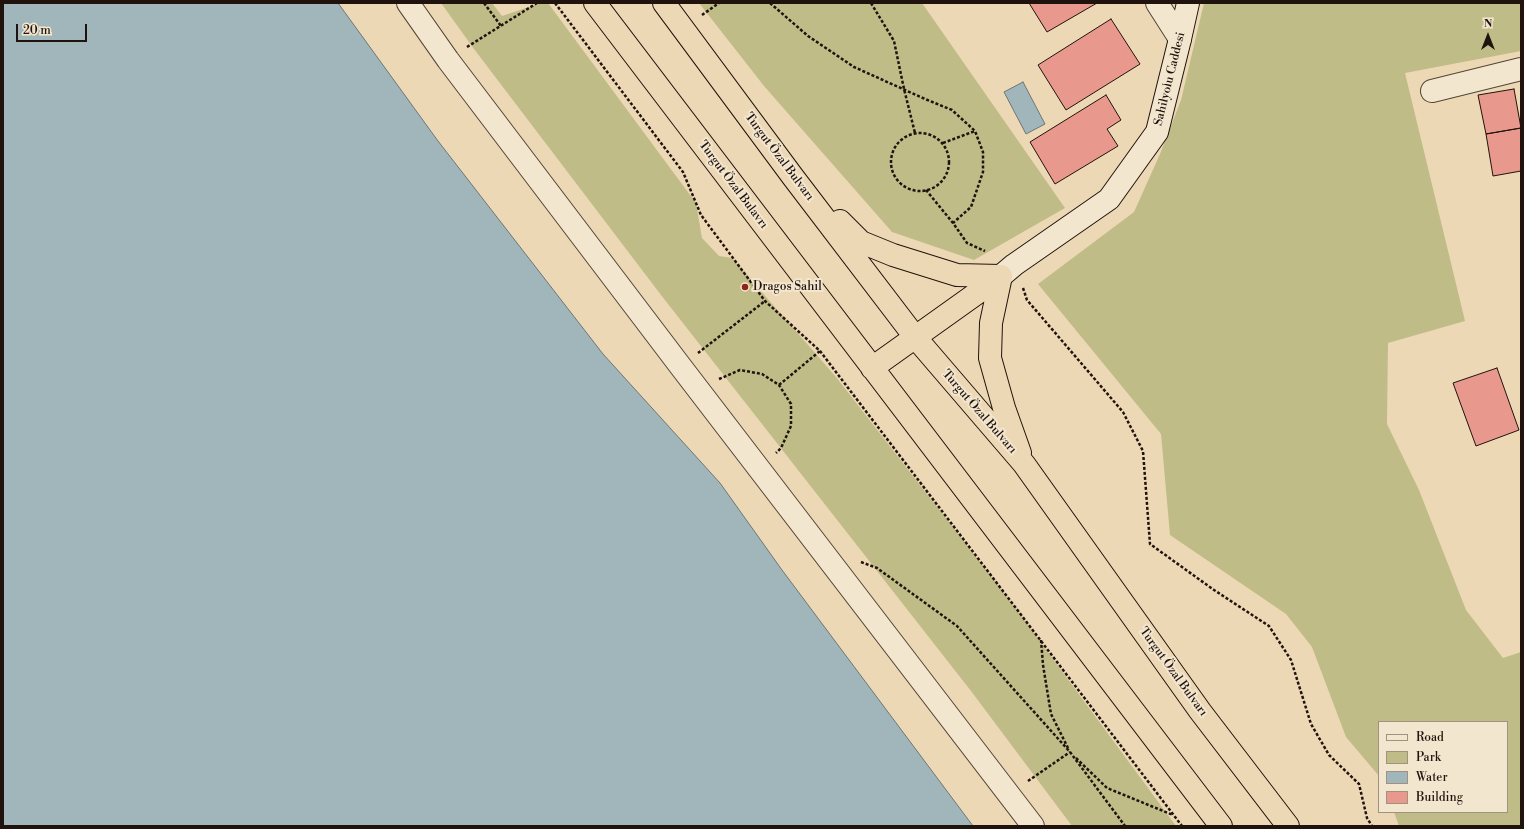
<!DOCTYPE html>
<meta charset="utf-8">
<style>
body{margin:0}
#map{position:relative;width:1524px;height:829px;overflow:hidden;background:#edd8b5;font-family:"Libre Bodoni",serif}
canvas{display:block}
.frame{position:absolute;inset:0;border:4px solid #20130d;pointer-events:none}
.legend{position:absolute;left:1378px;top:721px;width:130px;height:92px;box-sizing:border-box;background:#f3e6cf;border:1px solid #9f9281;margin:0;padding:5px 7px;list-style:none;font-size:12px;color:#20130d}
.legend li{display:flex;align-items:center;gap:8px;height:20px}
.legend b{width:20px;border:1px solid #9f9281}
.north{position:absolute;left:1468px;top:16px;width:40px;height:40px;-webkit-text-stroke:3px #f3e6cf;paint-order:stroke;rotate:0deg;font-size:11px;font-weight:700;line-height:16px;text-align:center;color:#20130d}
.north::after{content:'';display:block;margin:auto;width:14px;height:18px;background:#20130d;clip-path:polygon(50% 0,100% 100%,50% 72%,0 100%)}
.scale{position:absolute;left:16px;top:24px;width:71px;height:18px;box-sizing:border-box;border:2px solid #20130d;border-top:0;padding-left:5px;font-size:12px;line-height:14px;white-space:nowrap;color:#20130d;-webkit-text-stroke:3px #f3e6cf;paint-order:stroke}
</style>
<div id="map">
<canvas width="1524" height="829"></canvas>
<div class="frame"></div>
<ul class="legend">
<li><b style="height:5px;background:#f3e6cf"></b>Road</li>
<li><b style="height:11px;background:#c0bc88"></b>Park</li>
<li><b style="height:11px;background:#a0b6ba"></b>Water</li>
<li><b style="height:11px;background:#e8988c"></b>Building</li>
</ul>
<div class="north">N</div>
<div class="scale">20 m</div>
</div>
<script>
const context = document.querySelector('canvas').getContext('2d');
context.lineJoin = 'round';
function fill(path, color) {
  context.fillStyle = color;
  context.fill(path, 'evenodd');
}
function shape(rows) {
  const path = new Path2D();
  for (const r of rows) {
    if (r.length === 3) {
      path.moveTo(r[0] + r[2], r[1]);
      path.arc(r[0], r[1], r[2], 0, 2 * Math.PI);
      continue;
    }
    path.moveTo(r[0], r[1]);
    for (let i = 2; i < r.length; i += 2) path.lineTo(r[i], r[i + 1]);
  }
  return path;
}
function strokePath(path, color, width, dash) {
  context.strokeStyle = color;
  context.lineWidth = width;
  context.lineCap = dash ? 'butt' : 'round';
  context.setLineDash(dash || []);
  context.stroke(path);
}
function label(font, color, halo, rows, align = 'center') {
  context.font = font + ' "Libre Bodoni",serif';
  context.lineWidth = 4;
  context.setLineDash([]);
  context.textBaseline = 'middle';
  context.strokeStyle = halo;
  context.fillStyle = color;
  for (const [text, x, y, turn = 0] of rows) {
    context.save();
    context.translate(x, y);
    context.rotate((+turn || 0) * Math.PI / 180);
    context.textAlign = isNaN(turn) ? turn : align;
    if (halo) context.strokeText(text, 0, 0);
    context.fillText(text, 0, 0);
    context.restore();
  }
}
fill(shape([
 [441,3,492,3,502,16,541,3,548,3,696,203,702,238,719,256,732,258,836,377,1008,598,1176,826,1072,826,971,691,661,295,474,49],
 [699,3,922,3,1065,208,974,260,892,232,764,86],
 [1204,3,1521,3,1521,51,1405,73,1465,321,1388,343,1387,424,1419,490,1466,610,1503,658,1521,652,1521,826,1399,826,1394,812,1507,812,1507,722,1379,722,1379,776,1346,737,1312,647,1286,614,1170,535,1161,434,1038,284,1134,212,1160,154,1181,100]
]), '#c0bc88');
const water = shape([
 [3,3,338,3,438,141,603,354,720,483,782,570,973,826,3,826,3,3],
 [1023,82,1045,124,1026,134,1004,92,1023,82]
]);
fill(water, '#a0b6ba');
strokePath(water, '#6d7575', 1);
const building = shape([
 [1029,3,1097,3,1047,32,1029,3],
 [1111,19,1140,64,1066,110,1038,65,1111,19],
 [1514,89,1521,128,1486,134,1478,95,1514,89],
 [1106,95,1121,120,1107,129,1118,146,1055,184,1030,142,1106,95],
 [1521,128,1521,171,1493,176,1486,134,1521,128],
 [1497,368,1519,430,1476,446,1453,383,1497,368]
]);
fill(building, '#e8988c');
strokePath(building, '#20130d', 1);
const street = shape([
 [408,3,448,60,681,367,1033,826],
 [1157,3,1180,39],
 [1432,91,1521,69]
]);
const secondary = shape([
 [1001,276,1014,265,1109,199,1157,132,1180,39,1188,3]
]);
const highway = shape([
 [595,3,1221,826],
 [664,3,793,177,915,337,1024,464,1200,711,1288,826],
 [840,221,861,242,893,255,957,275,1001,276],
 [1001,276,991,323,990,358,1004,408,1020,453],
 [872,368,1001,276]
]);
strokePath(street, '#534437', 24);
strokePath(secondary, '#20130d', 24);
strokePath(highway, '#20130d', 24);
strokePath(shape([
 [484,3,501,26],
 [555,3,683,172,701,215,765,301,820,351,1182,826],
 [770,3,808,36,854,67,925,99,952,110,975,131,983,152,983,172,971,207,953,223,967,243,985,251],
 [871,3,894,41,904,89,915,133],
 [702,15,719,3],
 [467,47,537,3],
 [920,162,29],
 [943,143,975,131],
 [926,190,953,223],
 [1023,288,1027,300,1123,412,1143,451,1150,544,1214,590,1269,626,1291,660,1311,724,1329,755,1359,784,1367,818,1372,826],
 [698,353,765,301],
 [719,379,740,370,762,374,779,385,791,404,791,426,781,448,776,453],
 [779,385,820,351],
 [861,562,877,568,957,626,1070,752,1125,826],
 [1041,640,1043,665,1051,714,1068,748],
 [1076,758,1107,788,1173,815],
 [1028,781,1070,752]
]), '#20130d', 2.5, [3, 2]);
strokePath(street, '#f3e6cf', 22);
strokePath(secondary, '#f3e6cf', 22);
strokePath(highway, '#edd8b5', 22);
for (const [x, y, r, color] of [
 [745,287,4,"#8f2418"]
]) {
  const dot = new Path2D();
  dot.arc(x, y, r, 0, 2 * Math.PI);
  context.fillStyle = color;
  context.fill(dot);
  strokePath(dot, '#f3e6cf', 1.5);
}
label('12px', '#20130d', '#f3e6cf', [
 ["Sahilyolu Caddesi",1170,79,-76],
 ["Turgut Özal Bulvarı",779,157,53],
 ["Turgut Özal Bulavrı",733,185,53],
 ["Turgut Özal Bulvarı",979,412,49],
 ["Turgut Özal Bulvarı",1173,672,54]
]);
label('12px', '#20130d', '#f3e6cf', [
 ["Dragos Sahil",753,287]
], 'left');
</script>
